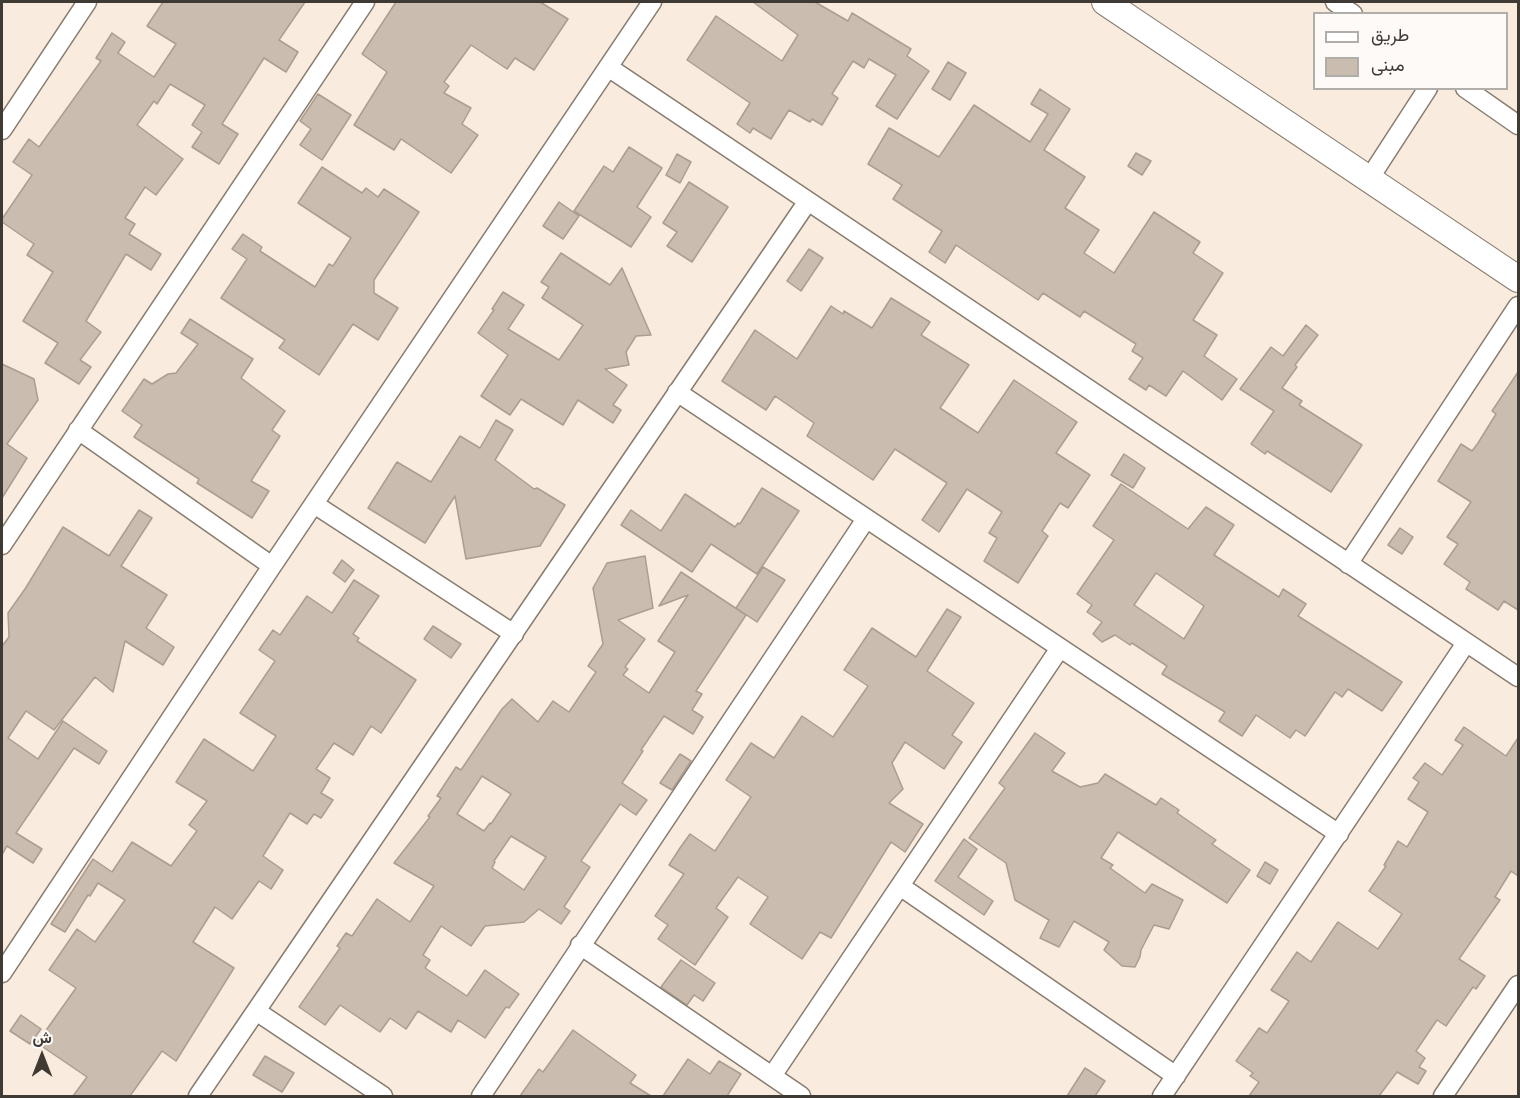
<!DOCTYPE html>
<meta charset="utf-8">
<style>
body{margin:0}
#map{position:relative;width:1520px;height:1098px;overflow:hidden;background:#f9ebdd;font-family:Signika,Vazirmatn,sans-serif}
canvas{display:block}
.frame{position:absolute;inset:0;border:3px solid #403a35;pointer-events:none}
.legend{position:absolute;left:1313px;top:12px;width:195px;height:78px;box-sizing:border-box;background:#fdfaf7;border:2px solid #b1ada9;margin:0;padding:8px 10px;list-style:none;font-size:18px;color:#403a35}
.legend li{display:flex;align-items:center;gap:12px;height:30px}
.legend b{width:30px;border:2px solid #b1ada9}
.north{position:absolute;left:12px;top:1026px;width:60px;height:60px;-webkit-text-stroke:4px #fdfaf7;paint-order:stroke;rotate:0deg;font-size:16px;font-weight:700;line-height:24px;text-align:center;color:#403a35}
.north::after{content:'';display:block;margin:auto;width:21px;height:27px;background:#403a35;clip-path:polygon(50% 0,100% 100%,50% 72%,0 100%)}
</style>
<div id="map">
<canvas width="1520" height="1098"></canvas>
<div class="frame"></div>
<ul class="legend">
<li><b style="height:8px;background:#fff"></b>طريق</li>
<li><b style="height:16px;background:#cabcaf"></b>مبنى</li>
</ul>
<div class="north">ش</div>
</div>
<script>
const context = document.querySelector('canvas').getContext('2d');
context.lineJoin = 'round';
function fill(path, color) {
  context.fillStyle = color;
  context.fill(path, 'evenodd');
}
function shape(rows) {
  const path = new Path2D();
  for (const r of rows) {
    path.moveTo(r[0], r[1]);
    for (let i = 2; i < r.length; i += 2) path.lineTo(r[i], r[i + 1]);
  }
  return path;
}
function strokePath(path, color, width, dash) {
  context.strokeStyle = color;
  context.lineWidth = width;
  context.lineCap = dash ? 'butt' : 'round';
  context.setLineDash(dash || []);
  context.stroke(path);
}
const building = shape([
 [163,2,305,2,279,40,298,52,286,72,264,58,222,124,238,134,219,164,192,147,202,132,192,125,205,105,170,84,157,104,154,101,137,125,183,159,156,195,145,187,125,218,135,224,129,234,161,254,151,270,126,254,86,321,101,332,80,360,91,367,79,384,45,363,58,343,23,321,53,272,27,255,34,244,2,222,2,219,32,175,13,162,29,139,39,147,101,61,96,58,112,33,125,42,118,53,154,77,176,44,147,26,163,2],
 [396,2,540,2,568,19,534,70,515,58,507,69,471,45,444,82,449,86,444,93,471,108,462,124,478,135,451,173,401,139,394,150,354,125,387,72,362,54,396,2],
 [753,2,815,2,848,21,852,13,911,49,907,56,929,71,897,119,876,106,896,75,869,59,864,68,853,61,832,94,838,98,822,125,812,119,810,122,789,110,771,139,753,128,750,133,737,124,750,103,687,60,716,16,782,61,798,35,753,2],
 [948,62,966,73,950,100,932,89,948,62],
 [1040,89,1070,109,1044,150,1085,177,1065,208,1099,230,1084,253,1114,273,1154,212,1200,242,1193,253,1223,273,1193,320,1217,335,1204,356,1237,379,1222,400,1183,371,1166,396,1149,385,1146,390,1129,379,1143,358,1132,351,1136,344,1084,311,1080,317,1043,293,1038,300,956,245,945,263,929,252,942,231,893,199,902,185,868,164,889,128,939,157,974,105,1030,142,1048,114,1031,104,1040,89],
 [318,94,351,115,322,160,300,145,311,129,300,121,318,94],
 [629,147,662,168,637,207,651,217,631,247,574,211,604,166,613,172,629,147],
 [1136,153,1151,161,1142,175,1128,166,1136,153],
 [677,154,691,162,680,183,666,175,677,154],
 [322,167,362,193,366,188,378,197,384,189,419,212,374,280,374,293,398,308,378,340,353,324,319,375,279,348,285,340,221,298,247,259,232,249,243,234,262,247,260,251,315,287,329,264,333,266,351,238,298,203,322,167],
 [689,182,728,207,692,262,667,246,677,232,663,223,689,182],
 [559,202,579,216,563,239,543,226,559,202],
 [809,249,823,258,801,291,787,281,809,249],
 [561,253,610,285,622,268,651,335,636,336,626,352,629,365,605,369,627,385,613,405,621,410,613,423,578,400,563,425,521,399,510,415,481,396,508,355,478,333,494,310,492,309,503,292,524,305,508,329,559,360,583,325,542,298,549,287,541,282,561,253],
 [891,298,930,322,921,335,969,365,940,408,978,433,1014,380,1077,422,1056,453,1090,475,1068,508,1060,503,1042,531,1048,536,1018,583,984,561,997,538,989,533,1002,512,967,489,939,532,922,520,947,483,895,449,873,480,807,436,814,423,775,396,766,410,722,381,755,330,797,359,831,306,843,314,844,311,872,328,891,298],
 [190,319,253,359,241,378,285,411,272,430,280,436,251,481,269,491,252,518,197,483,199,479,134,437,142,425,122,411,144,379,152,384,168,374,176,373,198,344,181,333,190,319],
 [1306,325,1318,335,1295,365,1297,367,1282,388,1302,401,1299,405,1362,445,1331,492,1267,451,1265,454,1251,444,1274,411,1240,389,1271,347,1283,356,1306,325],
 [2,364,34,379,38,400,7,444,27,458,2,498,2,364],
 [1518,372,1518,610,1504,601,1498,610,1466,589,1470,582,1444,564,1458,544,1447,537,1471,502,1438,481,1461,444,1472,451,1478,443,1496,414,1492,411,1518,372],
 [496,420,513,430,495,460,534,489,537,488,565,505,540,546,466,559,455,496,425,543,368,508,397,462,431,482,460,436,480,448,496,420],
 [1124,454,1145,468,1133,488,1111,475,1124,454],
 [1121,484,1188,529,1206,507,1234,525,1214,555,1279,597,1283,589,1306,604,1298,616,1402,682,1382,711,1348,689,1342,697,1335,692,1305,736,1296,730,1290,738,1256,715,1242,736,1219,721,1225,712,1162,674,1167,666,1132,643,1130,645,1115,635,1102,642,1093,634,1102,622,1087,612,1092,605,1077,594,1114,540,1093,526,1121,484],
 [1156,573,1204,606,1184,639,1134,605,1156,573],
 [762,488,799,511,757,574,711,544,692,572,621,525,631,510,661,531,685,494,735,527,738,523,740,524,762,488],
 [139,510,152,518,121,566,167,595,146,628,174,647,163,665,125,641,113,692,95,677,54,730,26,711,8,738,38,759,63,721,107,751,99,764,74,748,16,833,42,849,33,863,7,846,2,855,2,646,9,637,8,613,25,589,63,527,109,556,139,510],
 [1400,528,1413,537,1402,554,1388,545,1400,528],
 [645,556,653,608,618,620,645,639,625,667,628,669,623,675,649,693,675,652,658,641,688,595,659,606,681,572,746,615,696,691,702,694,692,710,703,717,693,734,664,716,641,750,643,751,622,783,647,800,636,815,620,804,581,861,590,867,564,907,570,911,561,924,539,909,524,922,485,926,471,946,441,926,423,955,430,960,425,968,467,996,485,970,519,994,509,1008,506,1007,485,1038,458,1020,451,1032,418,1011,406,1029,390,1018,380,1032,340,1005,325,1025,299,1007,340,948,337,946,346,933,352,936,377,899,410,922,434,886,394,863,430,817,428,816,441,798,437,796,456,767,461,770,502,709,512,699,538,722,553,701,569,712,596,672,588,666,603,644,593,588,607,563,645,556],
 [482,776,511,794,491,824,490,823,484,831,457,814,482,776],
 [511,836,546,857,524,890,492,868,495,862,494,861,511,836],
 [342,560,354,570,345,582,333,573,342,560],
 [763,567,785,580,757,622,736,608,763,567],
 [354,580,379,596,353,634,359,638,357,641,416,680,381,733,371,726,353,755,334,743,316,769,330,778,321,793,333,800,321,818,314,814,307,824,290,813,263,856,283,870,271,889,259,881,232,919,215,907,193,942,234,968,176,1061,162,1051,130,1096,73,1096,87,1077,37,1043,76,988,49,970,77,929,95,942,125,900,98,883,90,896,88,895,65,932,51,924,93,859,112,872,132,842,171,866,197,831,189,825,207,801,176,782,204,739,253,771,276,736,240,713,275,661,259,650,273,630,280,635,307,596,332,613,354,580],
 [947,609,961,617,927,671,974,703,952,735,962,742,944,769,905,742,892,763,903,789,889,803,923,824,905,852,891,842,831,938,820,932,802,959,750,924,768,897,738,877,716,908,728,917,695,965,658,939,668,925,655,916,684,874,669,865,680,848,690,834,715,851,751,797,726,780,751,743,774,758,802,716,833,737,868,686,844,670,872,628,916,657,947,609],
 [433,626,461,644,451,658,424,639,433,626],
 [1464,727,1506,756,1518,738,1518,876,1511,871,1495,897,1500,900,1459,959,1485,976,1476,989,1473,987,1446,1026,1437,1020,1416,1051,1425,1058,1419,1067,1426,1071,1418,1084,1397,1072,1379,1096,1249,1096,1259,1082,1250,1076,1253,1073,1236,1061,1259,1028,1267,1033,1289,1001,1271,990,1297,952,1311,962,1338,922,1378,949,1402,914,1369,891,1386,866,1384,865,1398,841,1407,847,1428,812,1408,799,1419,782,1413,778,1425,763,1442,775,1463,745,1455,740,1464,727],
 [1035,733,1065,753,1052,771,1080,787,1098,783,1105,774,1156,805,1161,798,1179,810,1177,813,1216,840,1212,844,1250,870,1227,903,1118,832,1101,858,1113,865,1110,868,1145,893,1152,884,1183,900,1169,929,1154,925,1141,950,1140,957,1135,967,1122,966,1104,950,1109,942,1074,921,1059,947,1040,938,1049,920,1015,900,1006,863,969,838,1005,788,999,783,1035,733],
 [680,754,691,761,672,790,660,783,680,754],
 [964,839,977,849,958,877,993,901,984,915,935,881,964,839],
 [1265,862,1278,870,1270,884,1257,876,1265,862],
 [681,960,715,983,703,1001,694,995,687,1005,661,987,681,960],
 [21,1015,41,1029,30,1044,10,1031,21,1015],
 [573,1030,636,1075,630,1083,651,1096,520,1096,539,1069,543,1072,573,1030],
 [265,1056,294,1073,282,1092,253,1075,265,1056],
 [688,1059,710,1074,719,1061,741,1074,727,1096,663,1096,688,1059],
 [1085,1068,1105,1081,1095,1096,1067,1096,1085,1068]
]);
fill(building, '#cabcaf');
strokePath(building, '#ab9e90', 1.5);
const minor = shape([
 [1335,2,1353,14],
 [608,67,1518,677],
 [1465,88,1518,125],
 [2,130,87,2],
 [1369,179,1428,88],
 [677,392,1339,834],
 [78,430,272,566],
 [314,504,514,634],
 [2,545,365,2],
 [1348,564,1518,306],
 [900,886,1176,1076],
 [580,945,801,1096],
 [2,973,272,566,652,2],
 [256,1011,383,1096],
 [772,1076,1060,648],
 [198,1096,808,201],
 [481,1096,866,519],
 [1162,1096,1466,643],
 [1443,1096,1518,985]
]);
const secondary = shape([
 [1105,2,1518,279]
]);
strokePath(minor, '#887c6f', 21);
strokePath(secondary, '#887c6f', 28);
strokePath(minor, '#fff', 18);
strokePath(secondary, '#fff', 26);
</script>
